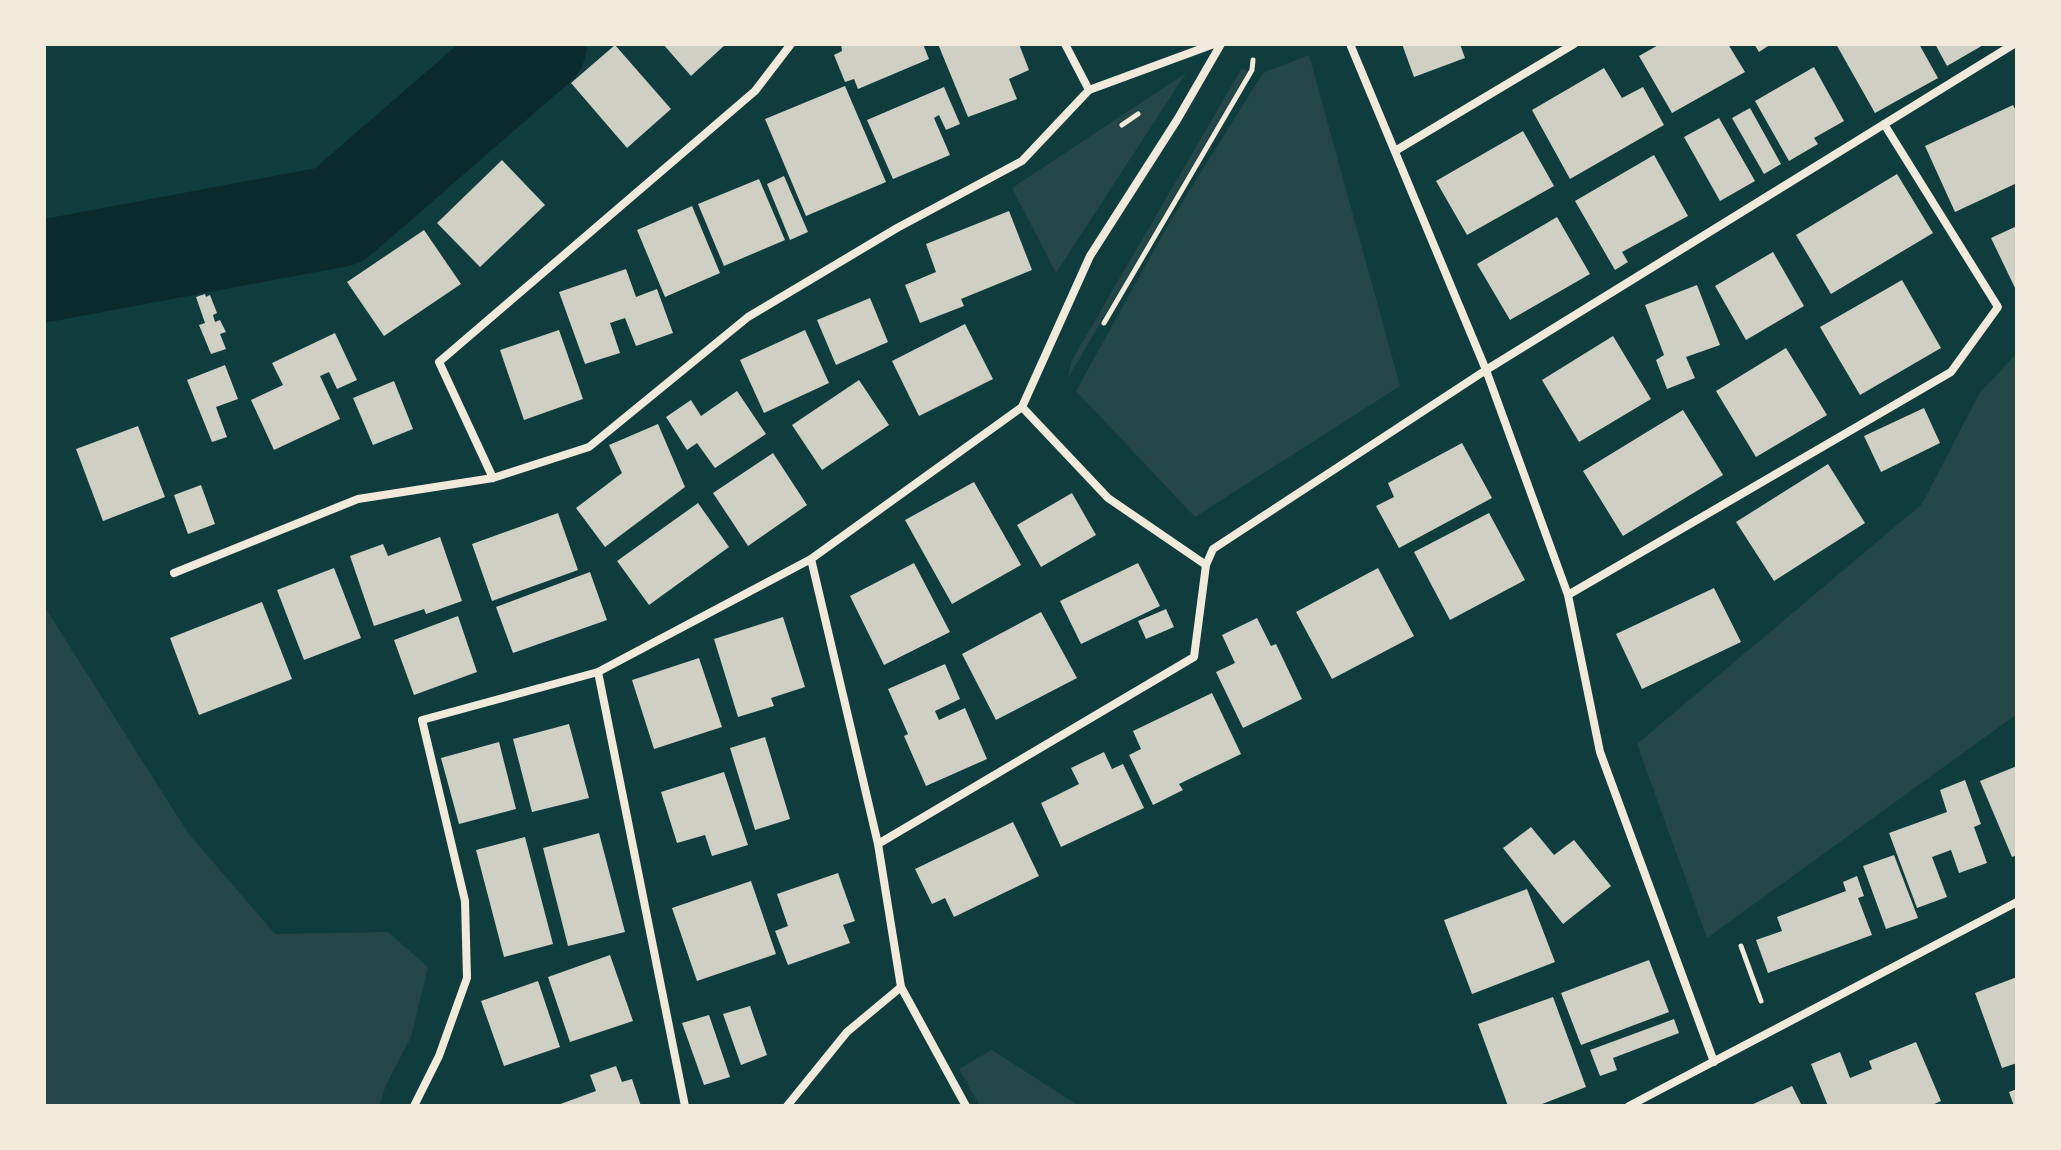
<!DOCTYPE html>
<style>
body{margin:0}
#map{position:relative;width:2061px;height:1150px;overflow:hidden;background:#0f3d3e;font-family:Montserrat,sans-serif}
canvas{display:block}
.frame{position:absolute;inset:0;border:46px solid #f1e9da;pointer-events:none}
</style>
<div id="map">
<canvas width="2061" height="1150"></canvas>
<div class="frame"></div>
</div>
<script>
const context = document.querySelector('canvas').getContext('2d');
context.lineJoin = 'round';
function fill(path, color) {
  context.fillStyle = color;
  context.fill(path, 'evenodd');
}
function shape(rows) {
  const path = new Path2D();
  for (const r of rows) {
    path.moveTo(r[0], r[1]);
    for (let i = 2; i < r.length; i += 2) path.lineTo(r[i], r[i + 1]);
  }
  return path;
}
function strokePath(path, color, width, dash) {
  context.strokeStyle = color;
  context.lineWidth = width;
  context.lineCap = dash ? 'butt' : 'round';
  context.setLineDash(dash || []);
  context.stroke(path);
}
fill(shape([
 [1309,55,1400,386,1195,517,1076,391,1168,225,1263,73],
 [1242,68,1248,71,1068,378,1072,360],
 [1186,73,1056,273,1012,188],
 [2017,353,2017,714,1707,938,1637,744,1922,504,1979,394],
 [44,606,188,833,275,934,388,932,428,967,411,1037,386,1085,379,1106,44,1106],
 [992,1050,1079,1106,980,1106,959,1069]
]), '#244646');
strokePath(shape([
 [44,271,338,216,536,44]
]), '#0a2a2b', 102);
fill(shape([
 [663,44,726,44,691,76],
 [841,44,923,44,929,59,858,89,854,79,845,82,834,55,842,51],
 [938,44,1019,44,1029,70,1009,79,1017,99,968,117],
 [1402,44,1460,44,1465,58,1414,77],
 [1660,44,1728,44,1745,72,1672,113,1639,56],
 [1754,44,1771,44,1759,52],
 [1836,44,1919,44,1938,78,1875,113],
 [1935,44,1985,44,1947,66],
 [615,45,671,109,627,148,571,83],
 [1814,67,1844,121,1814,138,1818,144,1789,161,1755,101],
 [1604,68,1622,98,1643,87,1664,125,1570,179,1532,110],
 [845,86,886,182,806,216,765,119],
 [944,87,960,124,946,130,939,115,934,118,950,155,893,179,867,120],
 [2013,105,2017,113,2017,183,1955,212,1925,146],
 [1750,108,1781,164,1764,174,1732,118],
 [1719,118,1755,181,1720,201,1684,137],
 [1523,131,1554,186,1467,235,1436,181],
 [1654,155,1688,216,1622,252,1628,262,1615,270,1575,201],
 [502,160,545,205,480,267,437,223],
 [1897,174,1933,233,1831,294,1796,235],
 [784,176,808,232,790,240,767,184],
 [759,179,785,240,724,266,698,204],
 [692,206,720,273,665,297,637,230],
 [1009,211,1032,270,961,299,964,306,920,323,905,285,936,272,926,244],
 [1557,217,1590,274,1510,320,1477,264],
 [2017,226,2017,292,1991,238],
 [424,230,461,284,384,336,347,282],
 [1773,252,1804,306,1746,340,1715,286],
 [626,269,636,297,657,289,673,333,636,346,625,318,610,323,620,353,585,364,559,292],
 [1902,280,1941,348,1860,395,1820,327],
 [1697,285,1720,345,1686,357,1695,378,1667,389,1656,360,1664,355,1645,305],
 [205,294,206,297,210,295,217,313,213,315,215,322,220,320,226,332,220,334,226,349,211,354,199,325,205,323,196,297],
 [870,298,888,342,836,365,817,320],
 [965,324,993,379,919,416,892,361],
 [559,330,583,399,524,420,500,350],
 [805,330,829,383,764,413,740,360],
 [335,333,357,380,337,389,329,372,320,376,340,419,274,450,251,400,283,385,272,363],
 [1613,336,1651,399,1579,442,1542,380],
 [1786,348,1827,415,1756,457,1716,391],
 [225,365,238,399,216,407,227,437,212,442,187,380],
 [859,380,889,425,822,470,792,425],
 [394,381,413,429,373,445,353,398],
 [737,391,766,434,715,468,697,443,687,450,666,417,691,400,701,416],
 [1924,408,1940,443,1881,472,1864,436],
 [1683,410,1723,475,1623,536,1583,471],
 [658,424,685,487,605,547,576,508,622,473,609,445],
 [138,426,165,497,103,521,76,449],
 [1462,443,1492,498,1399,548,1376,506,1394,497,1388,483],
 [773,453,807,505,748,546,713,493],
 [1828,464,1865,523,1774,581,1736,522],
 [974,482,1021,565,952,604,905,520],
 [201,485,215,524,188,534,174,495],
 [1072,493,1096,535,1041,567,1017,525],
 [698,503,729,547,649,605,617,561],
 [558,513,578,570,492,601,472,544],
 [1489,513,1525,580,1450,620,1414,552],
 [440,537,462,601,426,614,424,609,374,626,350,556,383,544,388,556],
 [914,563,950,632,884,665,850,596],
 [1138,563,1160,606,1081,644,1060,601],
 [334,568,361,638,304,660,277,590],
 [1378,568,1414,636,1332,679,1296,612],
 [590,572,607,620,513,653,496,607],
 [1714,588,1741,642,1642,689,1616,634],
 [262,602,292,679,199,715,170,638],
 [1166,609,1174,627,1146,639,1138,621],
 [1041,612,1077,678,996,720,962,654],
 [458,616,477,672,414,695,394,640],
 [783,617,805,687,771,698,774,706,738,717,714,639],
 [1257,618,1271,646,1276,644,1302,699,1243,728,1216,672,1235,663,1222,635],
 [699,658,722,727,654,749,632,680],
 [945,664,960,699,935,711,939,720,965,708,987,759,926,786,904,736,908,734,888,689],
 [1212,693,1241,754,1179,784,1183,790,1153,805,1129,755,1141,749,1133,731],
 [569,724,589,798,532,812,513,739],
 [765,737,790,819,755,830,730,748],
 [499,742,516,809,459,824,441,758],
 [1104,752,1112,769,1123,764,1144,808,1061,847,1041,803,1079,784,1071,768],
 [2017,766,2017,855,2012,857,1980,781],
 [724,772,748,845,712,856,705,835,677,843,661,792],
 [1965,780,1981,824,1974,827,1987,863,1959,873,1951,850,1932,857,1947,897,1917,908,1889,833,1947,812,1940,790],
 [1013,822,1039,876,954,917,945,898,932,904,915,869],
 [1531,827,1554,855,1574,840,1611,886,1563,924,1503,848],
 [599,833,625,932,568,946,543,848],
 [525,837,553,944,504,957,476,850],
 [1894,855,1918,918,1886,929,1863,866],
 [838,873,855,921,843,925,850,943,788,965,775,931,788,926,777,894],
 [1857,876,1864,896,1858,898,1872,935,1768,973,1756,940,1782,931,1777,917,1846,891,1843,882],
 [751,881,776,954,697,981,672,908],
 [1527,889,1555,962,1472,994,1444,920],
 [610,955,633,1021,570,1042,548,977],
 [1649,960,1669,1012,1581,1045,1561,993],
 [2017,977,2017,1063,2002,1068,1975,993],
 [538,981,560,1047,504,1066,481,1001],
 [1553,997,1586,1087,1537,1106,1508,1106,1478,1024],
 [750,1006,767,1055,741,1065,723,1014],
 [709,1015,730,1077,704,1085,682,1023],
 [1674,1019,1679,1033,1613,1058,1617,1070,1600,1076,1590,1050],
 [1916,1042,1941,1101,1930,1106,1828,1106,1811,1064,1840,1052,1850,1078,1872,1069,1869,1061],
 [616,1066,622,1082,632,1079,641,1106,555,1106,596,1091,590,1075],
 [1792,1086,1802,1106,1749,1106],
 [2017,1089,2017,1106,2014,1106,2009,1092]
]), '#cfcfc3');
strokePath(shape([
 [1122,125,1138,114],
 [1104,323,1252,70,1253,60],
 [1741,946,1761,1001]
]), '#f1e9da', 5);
strokePath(shape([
 [1065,44,1089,90],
 [1350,44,1486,370,1568,595,1600,752,1714,1062],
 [1395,151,1574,44],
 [1022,407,1108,498,1206,565],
 [493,478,439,362,755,91,791,44],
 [174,573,358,499,493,478,589,447,748,317,897,228,1022,161,1089,90,1214,44],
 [1568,595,1951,372,1998,307,1884,124],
 [598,672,685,1106],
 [878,844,1194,657,1206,565,1213,549,1486,370,2014,44],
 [901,987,966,1106],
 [414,1106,439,1056,467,978,465,901,422,720,598,672,811,559,1022,407,1090,256,1177,120,1221,44],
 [787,1106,847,1032,901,987,878,844,811,559],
 [1629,1106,2017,902]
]), '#f1e9da', 8);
</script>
